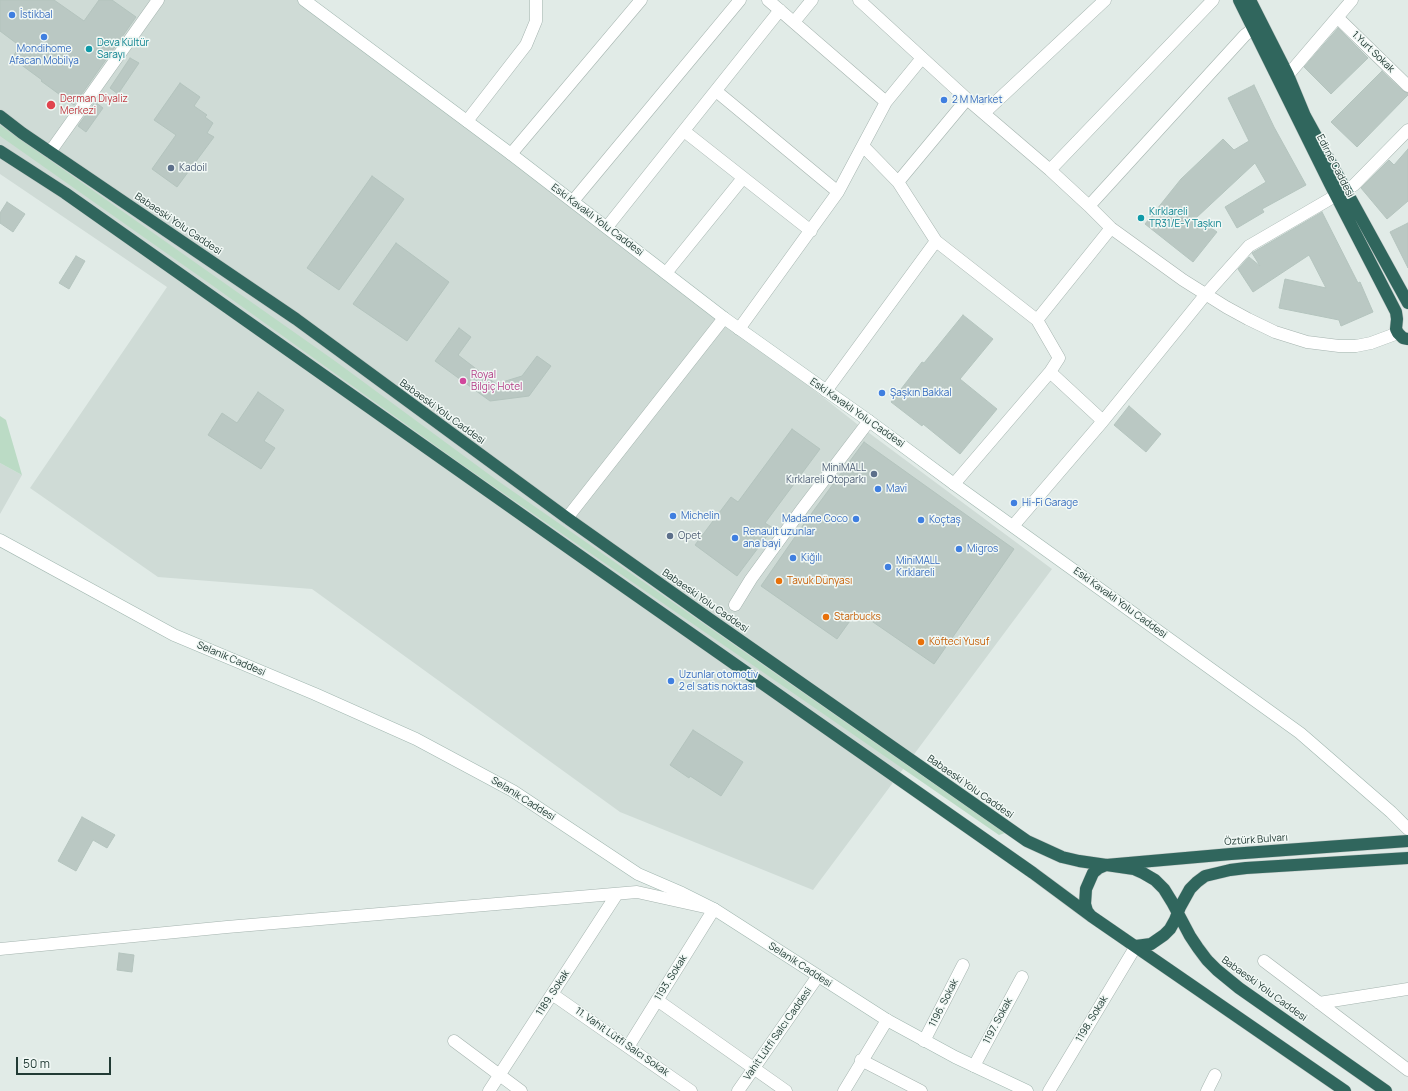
<!DOCTYPE html>
<meta charset="utf-8">
<style>
body{margin:0}
#map{position:relative;width:1408px;height:1091px;overflow:hidden;background:#e1ebe7;font-family:Manrope,sans-serif}
canvas{display:block}
.scale{position:absolute;left:16px;top:1057px;width:95px;height:18px;box-sizing:border-box;border:2px solid #223b35;border-top:0;padding-left:5px;font-size:12px;line-height:14px;white-space:nowrap;color:#223b35;-webkit-text-stroke:3px #f1f8f5;paint-order:stroke}
</style>
<div id="map">
<canvas width="1408" height="1091"></canvas>
<div class="scale">50 m</div>
</div>
<script>
const context = document.querySelector('canvas').getContext('2d');
context.lineJoin = 'round';
function fill(path, color) {
  context.fillStyle = color;
  context.fill(path, 'evenodd');
}
function shape(rows) {
  const path = new Path2D();
  for (const r of rows) {
    path.moveTo(r[0], r[1]);
    for (let i = 2; i < r.length; i += 2) path.lineTo(r[i], r[i + 1]);
  }
  return path;
}
function strokePath(path, color, width, dash) {
  context.strokeStyle = color;
  context.lineWidth = width;
  context.lineCap = dash ? 'butt' : 'round';
  context.setLineDash(dash || []);
  context.stroke(path);
}
function label(font, color, halo, rows, align = 'center') {
  context.font = font + ' Manrope,sans-serif';
  context.lineWidth = 3;
  context.setLineDash([]);
  context.textBaseline = 'middle';
  context.strokeStyle = halo;
  context.fillStyle = color;
  for (const [text, x, y, turn = 0] of rows) {
    context.save();
    context.translate(x, y);
    context.rotate((+turn || 0) * Math.PI / 180);
    context.textAlign = isNaN(turn) ? turn : align;
    if (halo) context.strokeText(text, 0, 0);
    context.fillText(text, 0, 0);
    context.restore();
  }
}
fill(shape([
 [0,0,298,0,427,92,607,227,857,424,1052,569,813,890,620,812,312,589,158,577,30,488,167,287,0,174],
 [0,463,22,475,0,514]
]), '#cfdbd6');
fill(shape([
 [0,125,335,361,498,481,1005,833,999,835,464,466,216,288,0,136],
 [0,416,6,420,22,475,0,463]
]), '#bbdbc5');
const building = shape([
 [0,0,54,0,84,21,99,0,112,0,136,17,74,105,41,81,42,80,12,58,20,46,0,31,0,0],
 [1338,28,1368,58,1331,94,1304,67,1338,28],
 [130,58,139,63,118,94,110,88,130,58],
 [1382,71,1403,91,1408,93,1408,95,1357,147,1331,122,1382,71],
 [180,83,200,97,194,106,207,115,205,117,213,123,207,133,214,137,177,187,152,169,176,135,154,120,180,83],
 [1254,85,1274,127,1306,185,1262,209,1264,212,1237,228,1225,207,1266,182,1255,163,1196,218,1199,222,1202,221,1217,232,1193,262,1145,224,1181,179,1223,139,1234,150,1249,141,1228,98,1254,85],
 [95,102,103,108,86,132,78,126,95,102],
 [1408,149,1408,201,1387,219,1361,188,1389,160,1394,165,1408,149],
 [372,176,404,199,339,290,307,268,372,176],
 [7,202,25,214,13,232,0,223,0,213,7,202],
 [1322,212,1358,283,1360,282,1373,312,1341,326,1339,320,1279,308,1285,279,1326,288,1309,255,1253,292,1238,269,1249,257,1260,266,1252,253,1322,212],
 [1408,223,1408,268,1390,232,1408,223],
 [396,243,449,282,407,341,353,304,396,243],
 [76,256,85,261,69,289,59,283,76,256],
 [963,315,993,339,960,379,997,409,960,454,923,424,922,426,891,402,922,362,924,363,963,315],
 [459,328,471,337,458,355,496,384,522,376,537,356,551,366,529,396,490,401,435,361,459,328],
 [258,392,284,410,264,441,275,448,261,469,208,435,222,413,237,423,258,392],
 [1129,406,1161,434,1146,452,1114,425,1129,406],
 [792,429,820,449,765,523,773,528,737,576,695,545,731,497,738,502,792,429],
 [864,442,1014,549,934,664,857,611,837,639,761,586,806,521,864,442],
 [693,730,743,762,721,796,690,776,689,778,670,765,693,730],
 [82,817,115,835,107,848,93,840,76,871,58,861,82,817],
 [119,953,134,955,132,972,117,970,119,953]
]);
fill(building, '#bac8c3');
strokePath(building, '#b4c4be', 1);
const street = shape([
 [768,0,886,102],
 [859,0,967,99,1050,170,1089,206,1111,228,1183,280,1226,307,1248,319,1275,332,1307,342,1339,346,1356,346,1371,343,1398,333],
 [1338,18,1408,86],
 [794,22,812,0],
 [1288,75,1352,0],
 [716,91,838,192],
 [984,113,1105,0],
 [467,121,526,45,536,21,536,0],
 [684,131,811,231],
 [863,146,898,182,967,99],
 [50,152,158,0],
 [511,154,641,0],
 [1050,170,1213,0],
 [898,182,936,241],
 [573,201,740,0],
 [1089,206,1245,35,1261,23],
 [607,227,780,10],
 [666,273,743,178],
 [739,329,838,192,886,102,922,58],
 [1050,372,1103,421],
 [826,391,936,241,1037,320],
 [954,484,1050,372,1059,358,1037,320,1111,228],
 [567,518,724,318],
 [1013,526,1103,421,1206,294,1249,246,1354,185,1408,130],
 [735,605,751,579,802,509,869,421],
 [0,949,227,927,637,892,714,909,628,1047],
 [1264,961,1408,1070],
 [552,994,691,1091],
 [657,1000,786,1091],
 [1319,1003,1408,989],
 [454,1041,521,1091],
 [924,1041,963,965],
 [861,1060,921,1091],
 [974,1066,1022,977],
 [489,1091,617,894],
 [738,1091,818,976],
 [844,1091,887,1020],
 [1049,1091,1136,946],
 [1207,1091,1215,1075]
]);
const secondary = shape([
 [304,0,511,154,724,318,869,421,954,484,1300,733,1391,812,1408,829],
 [0,540,174,635,315,694,416,739,513,791,638,874,682,893,714,909,887,1020,955,1057,1027,1091]
]);
const highway = shape([
 [1239,0,1330,184,1396,312,1397,319,1396,329,1398,333,1403,338,1408,339],
 [1250,0,1288,75,1305,116,1408,303],
 [0,116,22,133,296,319,567,518,708,618,1027,841,1062,857,1079,861,1134,869,1143,873,1155,880,1164,889,1172,902,1190,936,1198,948,1207,960,1217,970,1239,988,1386,1091],
 [0,151,65,193,573,551,1033,873,1091,916,1345,1091],
 [1091,916,1087,911,1085,904,1086,889,1093,873,1099,868,1106,865,1231,854,1408,841],
 [1136,946,1151,944,1164,935,1170,929,1175,920,1180,907,1190,889,1197,882,1205,876,1230,870,1246,868,1408,858]
]);
strokePath(street, '#a4b3ae', 13);
strokePath(secondary, '#a0b6af', 13);
strokePath(highway, '#c1c8c6', 13);
strokePath(street, '#fff', 12);
strokePath(secondary, '#fff', 12);
strokePath(highway, '#30665d', 12);
for (const [x, y, r, color] of [
 [12,15,4,"#3f7fe0"],
 [44,37,4,"#3f7fe0"],
 [89,49,4,"#0f9aa8"],
 [944,100,4,"#3f7fe0"],
 [51,105,5,"#e0444e"],
 [171,168,4,"#5c6f8a"],
 [1141,218,4,"#0f9aa8"],
 [463,381,4,"#d1479c"],
 [882,393,4,"#3f7fe0"],
 [874,474,4,"#5c6f8a"],
 [878,489,4,"#3f7fe0"],
 [1014,503,4,"#3f7fe0"],
 [673,516,4,"#3f7fe0"],
 [856,519,4,"#3f7fe0"],
 [921,520,4,"#3f7fe0"],
 [670,536,4,"#5c6f8a"],
 [735,538,4,"#3f7fe0"],
 [959,549,4,"#3f7fe0"],
 [793,558,4,"#3f7fe0"],
 [888,567,4,"#3f7fe0"],
 [779,581,4,"#e8710a"],
 [826,617,4,"#e8710a"],
 [921,642,4,"#e8710a"],
 [671,681,4,"#3f7fe0"]
]) {
  const dot = new Path2D();
  dot.arc(x, y, r, 0, 2 * Math.PI);
  context.fillStyle = color;
  context.fill(dot);
  strokePath(dot, '#f1f8f5', 1.5);
}
label('10px', '#366cbe', '#f1f8f5', [
 ["İstikbal",20,15],
 ["Mondihome",44,49,"center"],
 ["Afacan Mobilya",44,61,"center"],
 ["2 M Market",952,100],
 ["Şaşkın Bakkal",890,393],
 ["Mavi",886,489],
 ["Hi-Fi Garage",1022,503],
 ["Michelin",681,516],
 ["Madame Coco",848,519,"right"],
 ["Koçtaş",929,520],
 ["Renault uzunlar",743,532],
 ["ana bayi",743,544],
 ["Migros",967,549],
 ["Kiğılı",801,558],
 ["MiniMALL",896,561],
 ["Kırklareli",896,573],
 ["Uzunlar otomotiv",679,675],
 ["2 el satis noktası",679,687]
], 'left');
label('10px', '#0d838f', '#f1f8f5', [
 ["Deva Kültür",97,43],
 ["Sarayı",97,55],
 ["Kırklareli",1149,212],
 ["TR31/E-Y Taşkın",1149,224]
], 'left');
label('10px', '#223b35', '#f1f8f5', [
 ["1.Yurt Sokak",1373,52,44],
 ["Edirne Caddesi",1335,166,63],
 ["Eski Kavaklı Yolu Caddesi",597,220,37],
 ["Babaeski Yolu Caddesi",178,224,34],
 ["Babaeski Yolu Caddesi",442,412,36],
 ["Eski Kavaklı Yolu Caddesi",857,413,35],
 ["Babaeski Yolu Caddesi",705,601,35],
 ["Eski Kavaklı Yolu Caddesi",1120,603,36],
 ["Selanik Caddesi",231,659,23],
 ["Babaeski Yolu Caddesi",970,787,35],
 ["Selanik Caddesi",523,799,32],
 ["Öztürk Bulvarı",1256,840,-4],
 ["Selanik Caddesi",800,965,33],
 ["1193. Sokak",671,978,-58],
 ["Babaeski Yolu Caddesi",1264,989,36],
 ["1189. Sokak",553,993,-57],
 ["1196. Sokak",944,1003,-63],
 ["1198. Sokak",1092,1019,-59],
 ["1197. Sokak",998,1021,-62],
 ["Vahit Lütfi Salcı Caddesi",778,1034,-55],
 ["11. Vahit Lütfi Salcı Sokak",622,1042,35]
]);
label('10px', '#be3a42', '#f1f8f5', [
 ["Derman Diyaliz",60,99],
 ["Merkezi",60,111]
], 'left');
label('10px', '#4e5e75', '#f1f8f5', [
 ["Kadoil",179,168],
 ["MiniMALL",866,468,"right"],
 ["Kırklareli Otoparkı",866,480,"right"],
 ["Opet",678,536]
], 'left');
label('10px', '#b23c85', '#f1f8f5', [
 ["Royal",471,375],
 ["Bilgiç Hotel",471,387]
], 'left');
label('10px', '#c56008', '#f1f8f5', [
 ["Tavuk Dünyası",787,581],
 ["Starbucks",834,617],
 ["Köfteci Yusuf",929,642]
], 'left');
</script>
